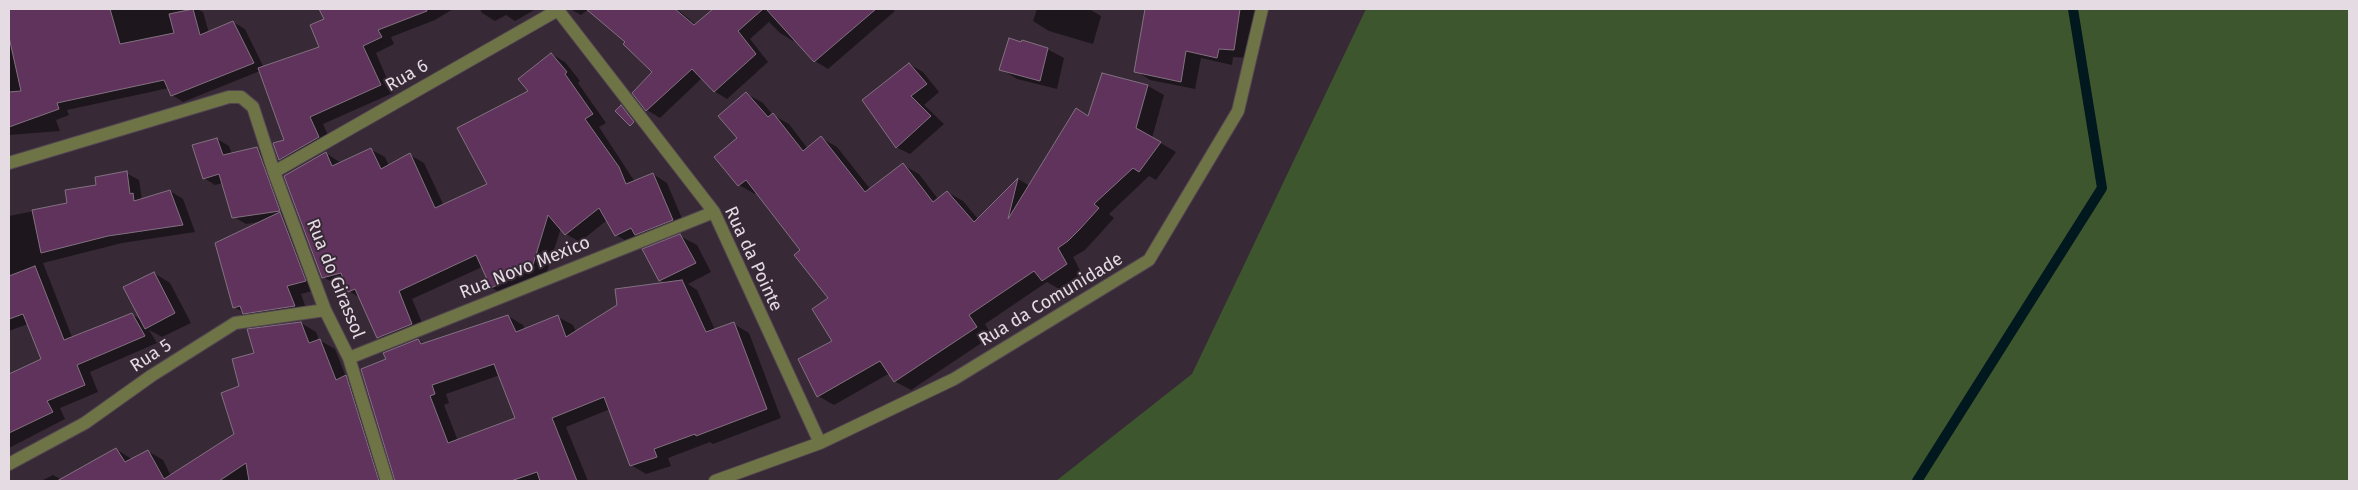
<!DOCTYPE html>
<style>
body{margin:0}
#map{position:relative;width:2358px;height:490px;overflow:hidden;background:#372a36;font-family:"Fira Sans",sans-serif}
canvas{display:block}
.frame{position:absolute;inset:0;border:10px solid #e4dbe3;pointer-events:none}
</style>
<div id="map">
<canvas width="2358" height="490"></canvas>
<div class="frame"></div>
</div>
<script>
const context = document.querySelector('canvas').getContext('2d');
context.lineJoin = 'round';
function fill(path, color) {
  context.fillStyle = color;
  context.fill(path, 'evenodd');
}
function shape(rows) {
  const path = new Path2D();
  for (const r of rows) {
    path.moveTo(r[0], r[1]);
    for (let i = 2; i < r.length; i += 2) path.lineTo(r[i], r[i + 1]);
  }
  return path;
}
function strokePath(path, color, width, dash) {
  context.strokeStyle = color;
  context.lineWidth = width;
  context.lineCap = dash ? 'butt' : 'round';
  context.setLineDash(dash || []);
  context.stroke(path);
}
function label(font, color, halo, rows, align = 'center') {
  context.font = font + ' "Fira Sans",sans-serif';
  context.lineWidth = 4;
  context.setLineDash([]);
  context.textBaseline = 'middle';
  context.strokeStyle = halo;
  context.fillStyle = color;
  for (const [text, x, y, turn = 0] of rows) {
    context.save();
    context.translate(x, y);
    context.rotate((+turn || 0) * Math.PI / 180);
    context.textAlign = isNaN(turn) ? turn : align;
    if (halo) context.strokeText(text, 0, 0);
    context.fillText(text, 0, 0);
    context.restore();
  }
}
fill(shape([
 [1366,9,2349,9,2349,481,1056,481,1192,374]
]), '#3e562d');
fill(shape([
 [9,9,197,9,203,12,209,33,233,22,245,29,264,68,321,47,325,20,320,9,453,9,435,20,391,37,394,44,376,53,393,93,323,124,332,144,293,167,280,159,286,141,260,71,183,102,172,95,169,88,67,110,69,115,56,120,60,131,9,135],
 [480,9,536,9,515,21,506,15,495,21,482,13],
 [570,9,677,9,696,25,715,9,821,9,832,21,842,9,891,9,895,11,828,69,815,61,795,39,793,41,780,33,769,22,750,39,768,62,727,99,714,91,702,78,660,118,647,110,634,93,654,72,627,42,589,9,581,15],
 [1037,9,1089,9,1101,16,1093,44,1049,31,1033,21],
 [1144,9,1256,9,1249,58,1233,57,1232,65,1201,58,1195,89,1150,80,1136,71,1145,10],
 [1047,49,1064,58,1057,89,1017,79,1001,69],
 [551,54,565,62,580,81,578,83,606,123,599,127,635,182,653,174,667,183,686,228,630,243,616,235,607,220,580,242,566,234,561,228,546,275,506,296,492,288,482,267,412,299,426,332,392,346,378,337,360,298,349,291,346,283,337,285,323,277,326,153,341,163,370,149,385,157,389,166,410,155,424,163,444,206,489,185,530,92],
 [909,64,923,72,939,92,924,105,944,124,910,154,896,147],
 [1103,75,1148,86,1164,95,1152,138,1176,152,1156,180,1149,176,1109,214,1114,218,1096,238,1085,250,1073,257,1082,274,1059,289,1047,282,985,324,992,336,911,390,894,381,890,373,834,405,818,396,833,341,829,298,802,250,757,192,755,194,739,185,739,139,747,94,763,103,773,115,789,124,808,149,821,138,837,147,871,190,903,165,919,174,938,199,947,192,963,201,978,219,1018,179,1030,186,1089,118],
 [217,139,229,146,232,154,257,148,269,155,319,289,301,294,308,314,258,321,234,307,259,222,246,224,234,217,223,183,215,185,204,178],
 [126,173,139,180,142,200,170,191,183,199,195,232,122,243,43,263,72,337,132,314,141,320,154,273,170,283,191,323,162,337,149,330,157,343,90,372,98,392,60,408,65,419,9,448,9,376,43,360,28,324,9,331,9,216,69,204,98,186],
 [680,236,697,245,711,272,688,284,697,290,715,330,734,324,749,333,781,418,713,444,710,442,668,458,671,466,646,474,631,465,610,409,566,427,588,481,395,481,387,360,418,340,425,344,508,316,523,325,525,330,558,317,573,325,576,332,665,283,660,280],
 [500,375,517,419,458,441,444,405,449,403,446,394],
 [301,323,316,332,319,340,335,349,346,377,361,386,390,481,41,481,53,475,62,480,116,449,133,460,148,451,163,460,171,476,235,435,241,386,256,354]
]), '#0007');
strokePath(shape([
 [1917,481,2102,188,2073,9]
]), '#00181e', 10);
const building = shape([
 [9,9,110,9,120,44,174,33,169,14,193,9,200,35,233,21,254,63,171,96,164,80,57,103,59,109,9,127,9,92,21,91,9,37,9,9],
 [319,9,426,9,427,11,378,30,382,37,363,46,381,85,310,117,319,137,279,160,273,143,284,140,258,68,319,47,310,25,324,19,319,9],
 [586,9,675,9,694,25,713,9,763,9,738,31,756,54,714,92,692,69,646,111,632,93,652,72,623,44,625,42,586,9],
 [766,9,876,9,814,62,766,9],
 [1145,9,1240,9,1234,50,1219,49,1217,58,1186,51,1181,82,1134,72,1145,9],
 [1009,38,1021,42,1022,40,1048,48,1040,81,999,70,1009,38],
 [551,53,567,72,565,74,593,114,585,119,619,167,626,184,653,173,673,220,635,235,631,228,615,236,599,208,565,235,548,215,532,268,491,288,476,255,399,291,412,324,377,338,355,289,348,292,341,273,322,278,284,176,326,152,332,166,371,148,381,169,410,153,435,208,487,184,457,128,528,91,518,79,551,53],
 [909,63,927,84,911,96,931,116,896,148,862,100,909,63],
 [1102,73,1148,85,1136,128,1161,142,1139,172,1133,168,1094,204,1099,208,1080,229,1068,241,1058,248,1067,264,1042,281,1034,271,969,315,977,327,894,382,880,361,817,397,798,359,832,341,812,309,828,298,794,255,800,250,746,180,738,186,714,157,737,138,718,116,746,92,768,117,773,113,803,151,821,136,865,192,903,163,933,202,947,191,974,222,1018,178,1008,219,1076,108,1088,116,1102,73],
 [621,105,634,122,630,126,615,111,621,105],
 [217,138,223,155,257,147,280,211,232,218,219,174,203,179,192,145,217,138],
 [127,171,130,194,133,193,134,201,170,190,183,225,108,236,41,253,32,210,67,203,65,190,96,185,95,177,127,171],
 [280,212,306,281,287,286,295,306,243,314,240,306,233,308,215,243,280,212],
 [680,234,696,263,659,281,642,249,680,234],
 [35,266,64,340,132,313,145,336,77,365,85,385,47,401,53,412,9,433,9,374,41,359,23,314,9,319,9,276,35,266],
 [154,272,175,313,145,329,123,287,154,272],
 [682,280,706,332,734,322,767,409,696,436,695,434,654,449,657,457,630,466,604,397,552,418,577,481,540,481,537,472,511,481,395,481,361,369,386,359,383,353,418,339,421,344,508,315,516,332,558,315,566,337,617,305,615,289,682,280],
 [494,364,515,418,448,443,430,396,435,394,432,385,494,364],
 [301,322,309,343,320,339,336,380,346,375,379,481,249,481,246,463,219,481,57,481,116,448,125,462,148,450,164,479,234,434,221,393,239,386,232,359,254,353,247,329,301,322]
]);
fill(building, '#60335c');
strokePath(building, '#827180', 1);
const minor = shape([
 [557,9,714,212,820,443],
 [9,163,229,97,241,97,253,107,274,172,325,310,349,358,387,481],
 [274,172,558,10],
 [349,358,714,212],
 [9,464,85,423,151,376,235,323,325,310],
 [715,481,820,443,954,379,1149,260,1238,111,1262,9]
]);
strokePath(minor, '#534652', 14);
strokePath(minor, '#6e7446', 12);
label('18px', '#e4dbe3', '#372a36', [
 ["Rua 6",407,76,-30],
 ["Rua da Pointe",753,259,65],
 ["Rua Novo Mexico",525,268,-22],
 ["Rua do Girassol",335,279,68],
 ["Rua da Comunidade",1051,300,-31],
 ["Rua 5",151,356,-33]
]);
</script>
